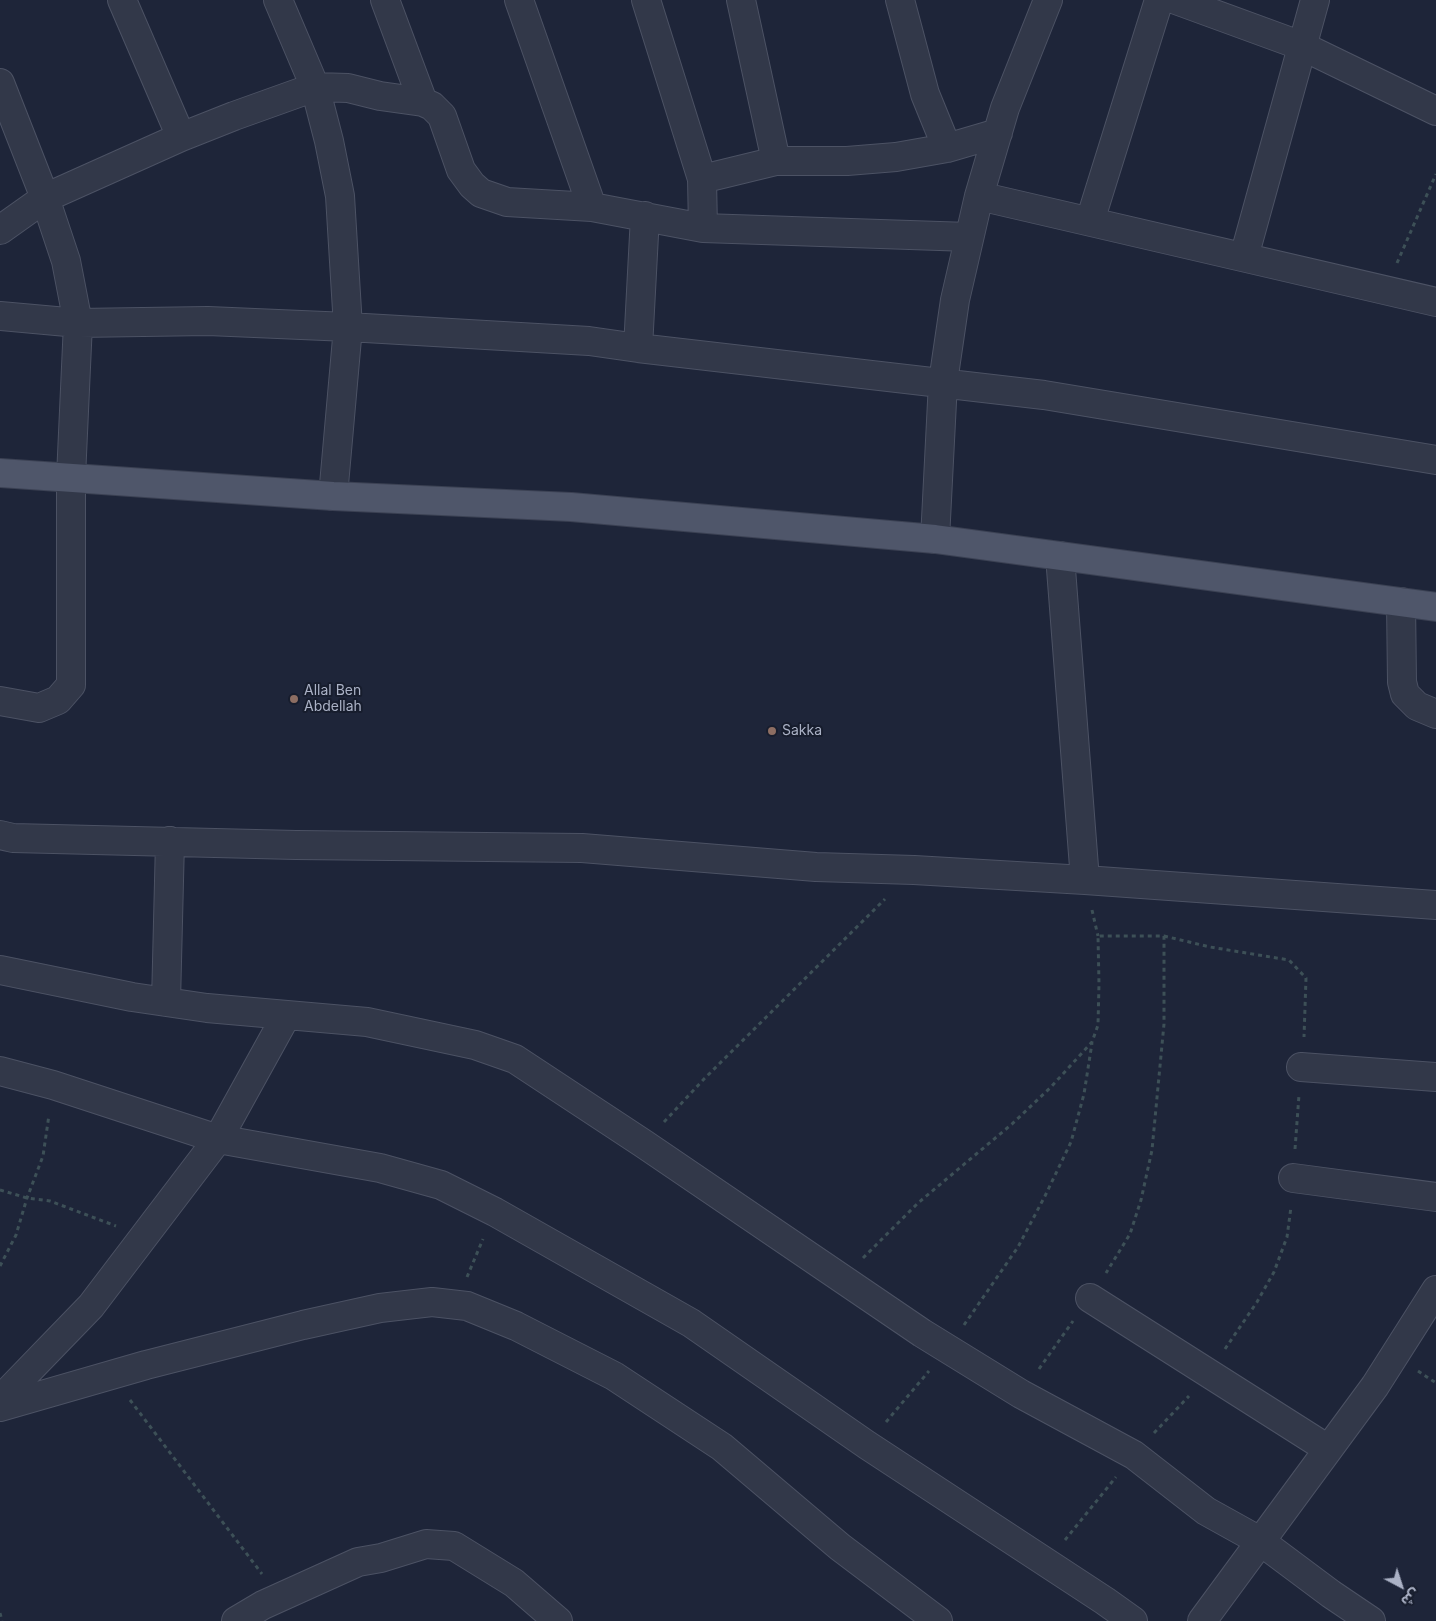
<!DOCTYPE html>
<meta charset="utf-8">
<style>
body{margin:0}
#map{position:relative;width:1436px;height:1621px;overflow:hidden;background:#1e2539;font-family:Inter,"Noto Sans Arabic",sans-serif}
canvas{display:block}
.north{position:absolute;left:1376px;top:1561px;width:50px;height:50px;-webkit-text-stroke:4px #171d2d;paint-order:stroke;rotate:140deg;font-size:14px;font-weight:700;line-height:20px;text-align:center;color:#abb2c6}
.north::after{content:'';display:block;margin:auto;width:18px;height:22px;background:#abb2c6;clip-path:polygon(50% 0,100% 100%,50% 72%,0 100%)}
</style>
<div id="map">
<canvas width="1436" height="1621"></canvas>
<div class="north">ش</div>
</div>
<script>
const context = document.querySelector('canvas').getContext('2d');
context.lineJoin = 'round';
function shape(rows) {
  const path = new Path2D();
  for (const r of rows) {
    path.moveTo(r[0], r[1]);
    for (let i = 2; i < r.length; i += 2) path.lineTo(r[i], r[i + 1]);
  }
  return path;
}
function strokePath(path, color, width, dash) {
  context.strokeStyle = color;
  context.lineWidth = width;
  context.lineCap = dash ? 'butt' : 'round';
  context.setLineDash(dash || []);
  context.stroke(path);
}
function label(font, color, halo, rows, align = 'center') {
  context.font = font + ' Inter,sans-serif';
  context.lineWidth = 4;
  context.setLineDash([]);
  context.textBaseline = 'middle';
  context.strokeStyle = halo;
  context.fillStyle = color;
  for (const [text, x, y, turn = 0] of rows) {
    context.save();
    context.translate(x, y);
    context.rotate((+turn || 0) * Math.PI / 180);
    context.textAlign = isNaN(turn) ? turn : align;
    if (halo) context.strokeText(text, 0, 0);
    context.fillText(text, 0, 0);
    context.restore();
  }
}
const minor = shape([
 [122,0,181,137],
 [278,0,315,87,329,141,340,196,348,327,333,496],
 [385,0,423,102],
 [519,0,592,207],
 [646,0,702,179,703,228],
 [741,0,776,161,847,161,896,157,947,148,998,133],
 [900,0,925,94,947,148],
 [1176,0,1302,46,1436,111],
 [0,83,45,198,66,261,78,323,71,477,71,685,58,700,39,708,0,701],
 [702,179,776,161],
 [979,196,1436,302],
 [1090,221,1159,0],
 [0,230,45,198,181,137,234,116,315,87,348,88,380,96,423,102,432,106,442,116,461,170,472,185,481,193,507,202,592,207,703,228,969,237],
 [1244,257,1315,0],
 [0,316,78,323,208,321,348,327,589,341,638,348,1044,395,1436,460],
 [638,348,645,216],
 [935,539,943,382,955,300,979,196,1005,108,1048,0],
 [1060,556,1085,880],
 [1401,602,1402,682,1405,694,1417,706,1436,714],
 [0,835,13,838,296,845,582,848,816,867,914,870,1085,880,1436,905],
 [0,970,132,997,207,1008,367,1022,475,1045,515,1059,644,1144,922,1333,1021,1394,1134,1455,1206,1511,1260,1541,1331,1594,1371,1621],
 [166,1002,170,841],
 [1301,1067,1436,1077],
 [0,1071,53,1085,218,1139,380,1168,441,1185,495,1212,691,1323,867,1445,1105,1601,1133,1621],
 [1293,1178,1436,1197],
 [1090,1298,1328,1449],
 [0,1400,91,1306,218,1139,286,1016],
 [0,1407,146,1365,303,1325,380,1308,432,1302,467,1306,516,1326,614,1376,722,1447,840,1547,938,1621],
 [236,1621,263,1605,358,1562,381,1558,426,1544,454,1546,514,1583,558,1621],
 [1202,1621,1375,1386,1436,1290]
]);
const major = shape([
 [0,473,333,496,571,507,935,539,1436,607]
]);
strokePath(minor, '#4c5264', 30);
strokePath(major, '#3b4153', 30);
strokePath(shape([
 [1397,263,1436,174],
 [1092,910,1098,936],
 [1164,936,1210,947,1289,960,1306,978,1304,1037],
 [664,1122,704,1079,885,899],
 [1295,1149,1299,1095],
 [0,1190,27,1198,50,1201,116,1226],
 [863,1258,918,1203,1012,1124,1051,1087,1092,1042,1098,1025,1099,984,1098,936,1164,936,1164,1024,1152,1150,1141,1200,1130,1234,1106,1273],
 [0,1266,16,1235,27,1198,43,1156,49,1115],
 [467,1277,483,1239],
 [964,1325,1018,1247,1045,1196,1071,1142,1084,1094,1092,1043],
 [1225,1349,1257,1302,1274,1272,1287,1237,1291,1207],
 [1039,1369,1073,1321],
 [1418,1371,1436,1383],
 [130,1400,262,1574],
 [886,1422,929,1371],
 [1154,1433,1189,1396],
 [1065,1540,1116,1477],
 [0,1613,2,1621]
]), '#3d5057', 3, [4, 4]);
strokePath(minor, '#323849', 28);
strokePath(major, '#4f566a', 28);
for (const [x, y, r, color] of [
 [294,699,5,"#8d6e63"],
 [772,731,5,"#8d6e63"]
]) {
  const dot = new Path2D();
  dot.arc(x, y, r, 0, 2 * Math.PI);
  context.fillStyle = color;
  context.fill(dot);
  strokePath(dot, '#171d2d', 2);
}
label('14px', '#abb2c6', '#171d2d', [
 ["Allal Ben",304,691],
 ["Abdellah",304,707],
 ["Sakka",782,731]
], 'left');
</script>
